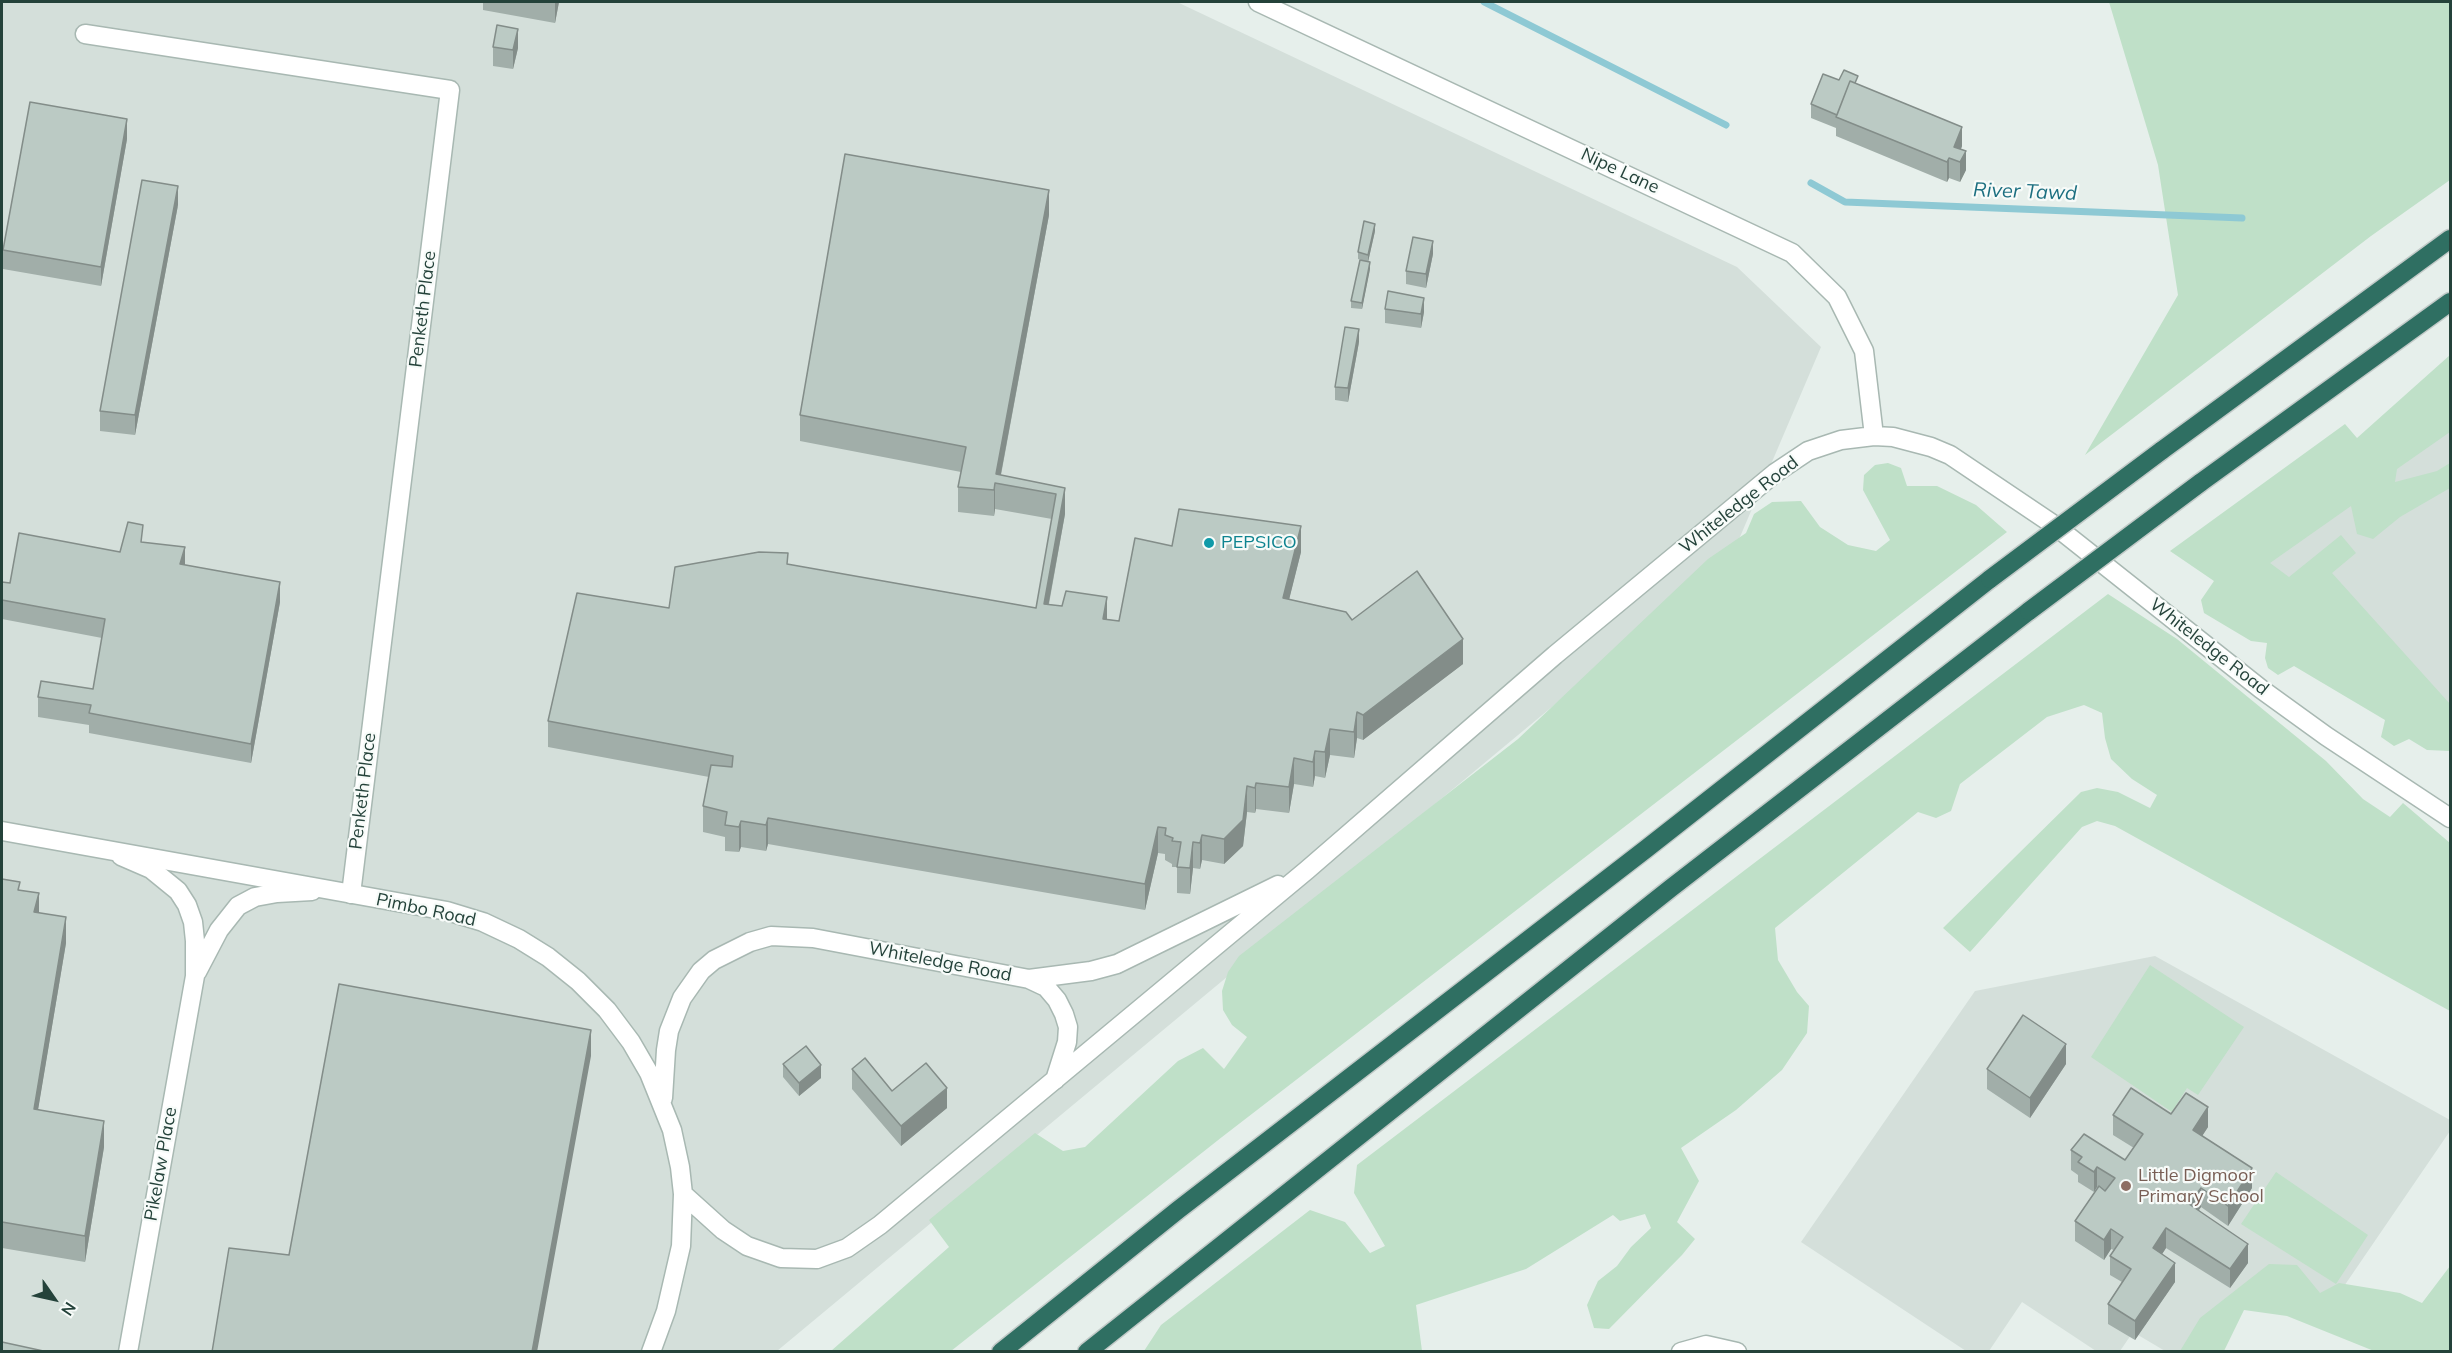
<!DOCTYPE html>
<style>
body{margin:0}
#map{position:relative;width:2452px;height:1353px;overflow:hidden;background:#e6efeb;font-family:Mulish,sans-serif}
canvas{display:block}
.frame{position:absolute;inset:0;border:3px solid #24423a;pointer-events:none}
.north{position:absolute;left:24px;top:1269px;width:60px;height:60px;-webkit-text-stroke:4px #f7fbf9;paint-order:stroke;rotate:124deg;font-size:16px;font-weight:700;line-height:24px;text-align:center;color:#24423a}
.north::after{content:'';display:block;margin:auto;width:21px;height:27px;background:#24423a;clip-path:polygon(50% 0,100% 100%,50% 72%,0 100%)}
</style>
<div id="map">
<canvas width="2452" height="1353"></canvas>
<div class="frame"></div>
<div class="north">N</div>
</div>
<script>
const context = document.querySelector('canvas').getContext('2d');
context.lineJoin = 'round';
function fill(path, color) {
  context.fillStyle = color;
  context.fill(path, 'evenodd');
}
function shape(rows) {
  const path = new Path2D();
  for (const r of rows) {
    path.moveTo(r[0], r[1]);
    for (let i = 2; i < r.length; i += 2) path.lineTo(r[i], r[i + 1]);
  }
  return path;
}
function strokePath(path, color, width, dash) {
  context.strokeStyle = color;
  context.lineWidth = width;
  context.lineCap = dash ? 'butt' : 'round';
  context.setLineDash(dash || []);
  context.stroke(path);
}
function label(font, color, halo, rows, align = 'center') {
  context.font = font + ' Mulish,sans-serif';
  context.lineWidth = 4.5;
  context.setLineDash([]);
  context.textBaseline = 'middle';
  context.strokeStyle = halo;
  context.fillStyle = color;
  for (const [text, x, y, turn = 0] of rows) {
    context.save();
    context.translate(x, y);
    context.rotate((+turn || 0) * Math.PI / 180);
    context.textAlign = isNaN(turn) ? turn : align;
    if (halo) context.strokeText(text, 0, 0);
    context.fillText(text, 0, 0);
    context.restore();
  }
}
fill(shape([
 [2,2,1177,2,1737,267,1821,347,1731,558,777,1351,2,1352],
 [2450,416,2450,711,2249,565],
 [2155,956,2450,1120,2450,1131,2325,1314,2241,1303,2191,1351,2165,1351,2133,1332,2120,1351,2096,1351,2022,1302,1989,1351,1966,1351,1801,1242,1975,991]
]), '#d4dfda');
fill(shape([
 [2109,2,2450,2,2450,180,2371,236,2085,455,2178,295,2158,165],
 [2450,355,2450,432,2397,469,2395,482,2437,471,2450,463,2450,488,2400,517,2373,539,2357,534,2351,506,2270,563,2289,577,2341,535,2356,553,2332,573,2450,704,2450,751,2427,750,2409,739,2394,746,2381,737,2385,720,2294,666,2278,675,2268,668,2265,658,2267,643,2251,641,2204,613,2201,600,2214,581,2170,551,2345,424,2357,438],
 [1888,463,1901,468,1907,486,1937,486,1976,505,2007,532,1222,1137,951,1351,831,1351,949,1247,929,1220,1035,1133,1063,1151,1085,1147,1178,1061,1203,1048,1224,1069,1247,1037,1232,1025,1223,1010,1222,991,1228,972,1239,956,1518,739,1708,559,1746,533,1754,514,1772,502,1801,501,1820,527,1848,545,1876,551,1890,540,1863,490,1864,475,1875,465],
 [2108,594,2177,639,2326,761,2363,799,2390,817,2403,803,2450,843,2450,1011,2115,826,2097,821,2082,827,1970,952,1943,928,2081,792,2097,788,2118,792,2150,808,2157,795,2132,779,2111,759,2105,738,2102,713,2084,705,2047,717,1960,784,1951,811,1936,818,1918,812,1775,928,1778,960,1797,992,1809,1006,1807,1033,1782,1070,1736,1110,1681,1148,1699,1181,1677,1222,1695,1239,1682,1255,1609,1329,1594,1328,1587,1305,1598,1281,1617,1266,1631,1247,1651,1228,1645,1214,1620,1221,1613,1215,1526,1269,1416,1305,1422,1351,1144,1351,1161,1325,1310,1210,1345,1222,1370,1253,1385,1246,1354,1193,1357,1165],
 [2150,965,2244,1027,2198,1095,2187,1088,2172,1112,2091,1057],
 [2276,1172,2368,1235,2336,1284,2241,1224],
 [2269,1264,2297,1265,2320,1293,2339,1283,2400,1293,2422,1303,2450,1266,2450,1351,2374,1351,2287,1316,2244,1310,2224,1351,2180,1351,2200,1318]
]), '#bfe0c8');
strokePath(shape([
 [1484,2,1726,125],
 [1811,183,1845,202,2242,218]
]), '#8ec9d4', 7);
const minor = shape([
 [85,34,450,90,351,894],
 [121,856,151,869,178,891,187,905,193,922,195,941,195,976,128,1352],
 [197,972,219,930,238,906,255,897,277,893,312,891],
 [1681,1352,1706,1345,1737,1352]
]);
const tertiary = shape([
 [1258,2,1792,253,1837,297,1864,351,1874,436],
 [2,831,447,911,483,922,519,939,548,957,578,981,607,1010,631,1042,649,1073,672,1130,680,1167,683,1194,681,1246,666,1311,651,1352],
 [1029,979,1046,987,1057,1000,1064,1014,1068,1027,1067,1042,1055,1080],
 [663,1098,666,1050,669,1031,682,998,701,971,714,960,750,942,771,936,813,938,1029,979,1091,971,1117,964,1278,885],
 [683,1194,723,1230,747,1246,781,1258,817,1259,847,1248,880,1225,1307,870,1555,655,1775,473,1808,451,1841,440,1874,436,1893,437,1931,447,1950,455,2054,525,2261,689,2326,736,2450,818]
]);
const motorway = shape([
 [2161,451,2450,239],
 [2200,483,2450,302],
 [1001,1352,1178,1210,1646,849,1990,579],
 [1087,1352,1671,888,2029,611]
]);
strokePath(minor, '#a8b8b2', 21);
strokePath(tertiary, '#a8b8b2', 21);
strokePath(motorway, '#c2cac8', 21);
strokePath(minor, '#fff', 18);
strokePath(tertiary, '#fff', 18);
strokePath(motorway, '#2f6f62', 18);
const motorwayBridge = shape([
 [1990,579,2161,451],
 [2029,611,2200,483]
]);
strokePath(motorwayBridge, '#c2cac8', 21, []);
strokePath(motorwayBridge, '#2f6f62', 18);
fill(shape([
 [483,2,559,2,555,23,483,10],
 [493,47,518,48,513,69,493,66],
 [1858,85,1962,146,1961,149,1966,170,1960,182,1949,178,1947,182,1836,136,1836,128,1811,118,1811,104],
 [127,139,101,286,3,269,3,250],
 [178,205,135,435,100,431,100,411],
 [1049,215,1001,475,1065,488,1065,514,1049,604,1107,619,1119,621,1172,546,1301,552,1289,599,1352,620,1463,664,1363,740,1357,738,1354,758,1330,755,1325,778,1315,776,1313,787,1294,784,1289,813,1256,809,1255,813,1247,812,1243,846,1224,864,1202,860,1200,869,1193,868,1190,894,1177,893,1177,867,1172,867,1172,864,1165,860,1165,854,1158,853,1145,910,768,844,766,851,741,847,739,852,725,851,725,837,703,832,703,806,709,777,548,747,548,721,669,608,788,565,1036,608,1052,519,995,509,994,516,958,512,958,487,961,472,800,441,800,415],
 [1375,231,1368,262,1358,259,1358,252],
 [1433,254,1426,288,1406,284,1406,271],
 [1370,269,1362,309,1351,308,1351,301],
 [1385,309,1424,312,1421,328,1385,323],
 [1359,342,1348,402,1335,400,1335,387],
 [143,542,185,565,280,602,251,763,89,733,89,725,38,717,38,697,93,689,102,638,2,619,2,582,10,583,120,552],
 [2,879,20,890,66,943,38,1109,104,1147,85,1262,2,1248],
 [783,1064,821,1078,799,1096,783,1077],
 [2066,1064,2030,1118,1987,1089,1987,1069],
 [852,1069,892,1091,947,1108,901,1146,852,1089],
 [2171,1114,2208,1127,2202,1136,2252,1188,2228,1226,2201,1207,2199,1210,2248,1263,2230,1288,2166,1248,2162,1254,2175,1282,2135,1340,2108,1324,2108,1304,2122,1282,2110,1275,2110,1256,2114,1250,2111,1249,2104,1260,2075,1241,2075,1221,2098,1187,2097,1187,2094,1192,2078,1182,2078,1175,2071,1170,2071,1150,2125,1160,2134,1148,2113,1135,2113,1115]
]), '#a1aea9');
fill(shape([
 [555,2,559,2,555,23],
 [518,29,518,48,513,69,513,50],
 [127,119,127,139,101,286,101,267],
 [1962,127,1962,146,1956,161,1954,147],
 [1966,151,1966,170,1960,182,1960,162],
 [1949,158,1949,178,1947,182,1947,162],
 [178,186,178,205,135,435,135,415],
 [1049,190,1049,215,999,484,996,474],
 [1375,224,1375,231,1368,262,1368,255],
 [1433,241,1433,254,1426,288,1426,274],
 [1370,262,1370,269,1362,309,1362,303],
 [1424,298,1424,312,1421,328,1421,314],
 [1359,329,1359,342,1348,402,1348,388],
 [995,483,995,509,994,516,994,490],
 [1065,488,1065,514,1044,629,1044,604],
 [1301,526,1301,552,1283,624,1283,598],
 [185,547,185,567,180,564],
 [280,582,280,602,251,763,251,744],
 [1107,597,1107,623,1103,619],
 [1463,639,1463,664,1363,740,1363,715],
 [1357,712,1357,738,1354,758,1354,732],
 [1330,729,1330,755,1325,778,1325,752],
 [1315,751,1315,776,1313,787,1313,762],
 [1294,758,1294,784,1289,813,1289,787],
 [1256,783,1256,809,1255,813,1255,788],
 [1247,786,1247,812,1243,846,1224,864,1224,839],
 [768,818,768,844,766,851,766,825],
 [741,821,741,847,739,852,739,827],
 [1158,827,1158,853,1145,910,1145,884],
 [1202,835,1202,860,1200,869,1200,843],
 [1193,842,1193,868,1190,894,1190,868],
 [39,893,39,919,34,912],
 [66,917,66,943,34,1134,34,1109],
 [591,1030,591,1056,537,1352,532,1352],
 [2066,1044,2066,1064,2030,1118,2030,1098],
 [821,1065,821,1078,799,1096,799,1083],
 [947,1088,947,1108,901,1146,901,1126],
 [2208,1107,2208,1127,2193,1150,2193,1130],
 [104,1121,104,1147,85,1262,85,1236],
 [2097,1167,2097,1187,2094,1192,2094,1172],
 [2252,1168,2252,1188,2228,1226,2228,1206],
 [2201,1188,2201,1207,2189,1223,2189,1204],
 [2166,1228,2166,1248,2153,1268,2153,1248],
 [2111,1229,2111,1249,2104,1260,2104,1240],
 [2248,1244,2248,1263,2230,1288,2230,1269],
 [2175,1263,2175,1282,2135,1340,2135,1321]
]), '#838d89');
const building = shape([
 [497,25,518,29,513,50,493,47,497,25],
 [1844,70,1858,76,1855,83,1850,81,1837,115,1811,104,1823,74,1839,80,1844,70],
 [1850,81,1962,127,1954,147,1966,151,1960,162,1949,158,1947,162,1836,117,1850,81],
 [30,102,127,119,101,267,3,250,30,102],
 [845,154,1049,190,996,474,1065,488,1044,604,1062,606,1066,591,1107,597,1103,619,1119,621,1135,538,1172,546,1179,509,1301,526,1283,598,1346,612,1352,620,1417,571,1463,639,1363,715,1357,712,1354,732,1330,729,1325,752,1315,751,1313,762,1294,758,1289,787,1256,783,1255,788,1247,786,1243,820,1224,839,1202,835,1200,843,1193,842,1190,868,1177,867,1181,842,1172,841,1173,838,1165,835,1166,828,1158,827,1145,884,768,818,766,825,741,821,739,827,725,825,727,812,703,806,711,765,732,767,733,756,548,721,577,593,669,608,675,567,759,552,788,553,787,564,1036,608,1056,494,995,483,994,490,958,487,966,447,800,415,845,154],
 [142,180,178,186,135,415,100,411,142,180],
 [1364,221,1375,224,1368,255,1358,252,1364,221],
 [1413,237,1433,241,1426,274,1406,271,1413,237],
 [1360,260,1370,262,1362,303,1351,301,1360,260],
 [1388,291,1424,298,1421,314,1385,309,1388,291],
 [1345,327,1359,329,1348,388,1335,387,1345,327],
 [128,522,143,525,141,542,185,547,180,564,280,582,251,744,89,713,91,705,38,697,41,681,93,689,105,619,2,600,2,582,10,583,19,533,120,552,128,522],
 [2,879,20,882,18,890,39,893,34,912,66,917,34,1109,104,1121,85,1236,2,1222,2,879],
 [339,984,591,1030,532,1352,212,1352,229,1248,289,1255,339,984],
 [2023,1015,2066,1044,2030,1098,1987,1069,2023,1015],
 [806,1046,821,1065,799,1083,783,1064,806,1046],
 [865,1058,892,1091,926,1063,947,1088,901,1126,852,1069,865,1058],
 [2131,1088,2171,1114,2186,1093,2208,1107,2193,1130,2252,1168,2228,1206,2201,1188,2189,1204,2248,1244,2230,1269,2166,1228,2153,1248,2175,1263,2135,1321,2108,1304,2131,1269,2110,1256,2123,1237,2111,1229,2104,1240,2075,1221,2099,1186,2105,1191,2115,1178,2097,1167,2094,1172,2078,1162,2082,1157,2071,1150,2084,1134,2125,1160,2143,1134,2113,1115,2131,1088],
 [2,1342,48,1352,2,1352,2,1342]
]);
fill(building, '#bbcac4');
strokePath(building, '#838d89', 1.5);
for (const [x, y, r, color] of [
 [1209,543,6,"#0f9aa8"],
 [2126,1186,6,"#8d6e63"]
]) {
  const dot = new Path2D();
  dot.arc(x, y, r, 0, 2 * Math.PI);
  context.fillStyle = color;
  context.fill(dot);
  strokePath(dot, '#f7fbf9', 2);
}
label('18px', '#24423a', '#f7fbf9', [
 ["Nipe Lane",1620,171,25],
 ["Penketh Place",423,309,-83],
 ["Whiteledge Road",1739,505,-38],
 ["Whiteledge Road",2209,647,38],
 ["Penketh Place",363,791,-83],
 ["Pimbo Road",426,910,12],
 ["Whiteledge Road",940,962,11],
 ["Pikelaw Place",161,1164,-80]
]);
label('18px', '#0d838f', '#f7fbf9', [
 ["PEPSICO",1221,543]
], 'left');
label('18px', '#785e54', '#f7fbf9', [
 ["Little Digmoor",2138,1176],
 ["Primary School",2138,1197]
], 'left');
label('italic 20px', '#1c6f80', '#f7fbf9', [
 ["River Tawd",2025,192,2]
]);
</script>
